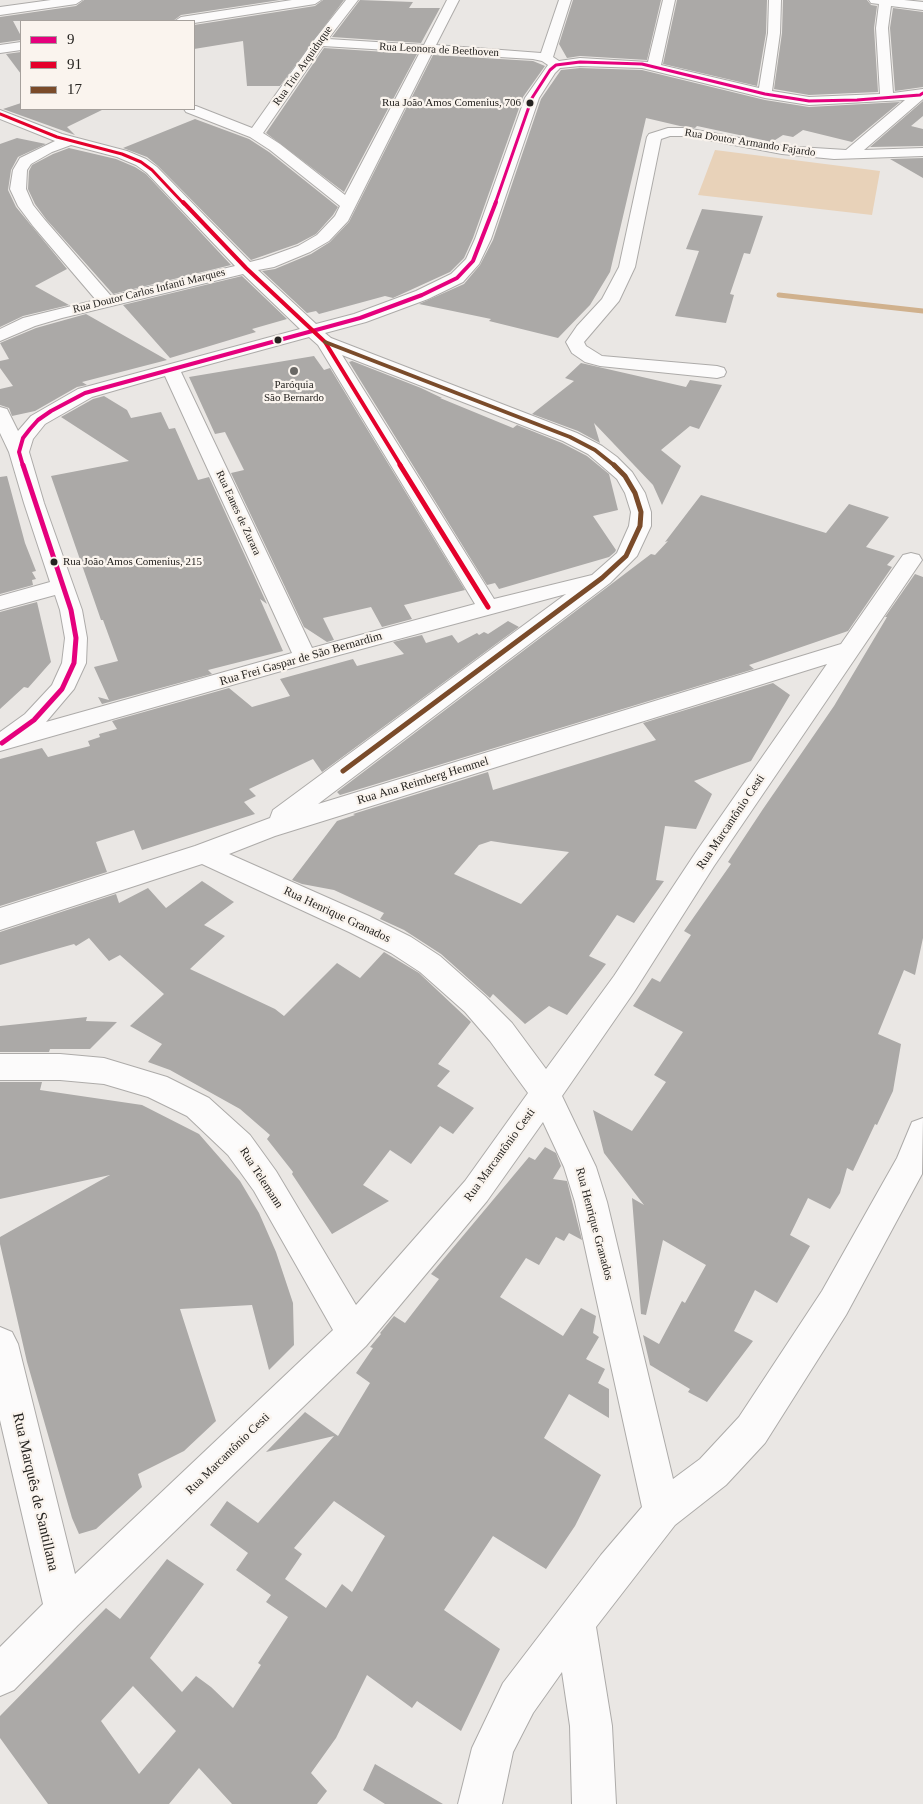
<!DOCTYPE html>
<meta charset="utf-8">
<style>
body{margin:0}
#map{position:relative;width:923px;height:1804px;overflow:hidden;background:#eae7e4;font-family:"Times New Roman",serif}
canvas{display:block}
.legend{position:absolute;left:20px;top:20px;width:175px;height:90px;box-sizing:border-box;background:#faf4ee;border:1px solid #a5a09c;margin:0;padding:6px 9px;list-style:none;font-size:15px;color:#252320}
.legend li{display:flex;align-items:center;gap:10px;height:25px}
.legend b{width:25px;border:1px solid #a5a09c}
</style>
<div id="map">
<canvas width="923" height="1804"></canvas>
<ul class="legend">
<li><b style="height:6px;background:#e5007d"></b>9</li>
<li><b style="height:6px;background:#e4002b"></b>91</li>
<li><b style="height:6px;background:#7a4b2a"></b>17</li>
</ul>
</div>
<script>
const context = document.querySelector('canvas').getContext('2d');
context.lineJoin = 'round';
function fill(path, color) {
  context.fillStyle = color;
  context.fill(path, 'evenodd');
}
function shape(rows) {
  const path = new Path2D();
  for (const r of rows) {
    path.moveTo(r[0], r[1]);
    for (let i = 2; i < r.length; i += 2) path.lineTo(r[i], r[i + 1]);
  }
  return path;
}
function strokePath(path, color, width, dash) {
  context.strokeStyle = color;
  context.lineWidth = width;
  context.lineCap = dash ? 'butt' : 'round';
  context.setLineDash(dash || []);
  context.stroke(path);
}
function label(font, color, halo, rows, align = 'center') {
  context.font = font + ' "Times New Roman",serif';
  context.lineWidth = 4.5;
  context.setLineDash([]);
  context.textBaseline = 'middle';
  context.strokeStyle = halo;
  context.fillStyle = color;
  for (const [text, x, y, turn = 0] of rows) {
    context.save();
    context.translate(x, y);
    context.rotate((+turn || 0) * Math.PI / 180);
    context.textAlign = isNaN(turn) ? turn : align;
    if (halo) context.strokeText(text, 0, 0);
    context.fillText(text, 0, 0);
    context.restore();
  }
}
fill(shape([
 [715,150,880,171,872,215,698,195]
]), '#e8d2b9');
strokePath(shape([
 [779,295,923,311]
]), '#d0b18d', 5);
fill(shape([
 [84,0,280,0,181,15,173,21,13,21,21,36,21,40,0,43,0,17,76,6],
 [323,0,344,0,280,86,247,86,243,41,194,49,194,25,315,6],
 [360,0,413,2,409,8,440,8,421,43,332,37],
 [573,0,661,0,647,60,580,56,567,58,559,44],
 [677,0,767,0,766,33,757,86,663,64],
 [783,0,867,0,871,5,877,6,874,28,878,92,809,95,774,89,782,33],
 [893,8,923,12,923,87,895,91,890,28],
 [324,48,417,54,344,192,266,133],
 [21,52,21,74,6,54],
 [433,55,533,61,545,66,523,97,473,238,464,258,450,272,393,298,385,296,319,314,316,311,307,313,262,271,275,269,311,254,330,242,349,222],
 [580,68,642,70,765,100,809,107,900,102,852,142,803,130,793,137,783,135,772,142,697,126,695,128,680,126,646,118,610,272,590,305,558,338,489,321,491,319,419,304,464,284,480,265,493,240,541,99,561,70],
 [923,101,923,116,911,126,923,129,923,146,870,147],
 [21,103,21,109,104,109,67,127,75,135,3,109],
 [195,119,249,139,269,152,338,207,333,215,316,234,297,244,251,260,158,166,147,157,123,148],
 [17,138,46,144,18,157,11,170,8,190,16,207,67,269,35,286,69,305,23,316,0,327,0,144],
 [69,148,116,159,135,167,146,174,231,265,113,294,46,219,35,204,28,189,29,171,32,165,53,154],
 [923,158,923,178,890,159],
 [702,209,763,216,750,254,744,253,730,294,734,295,726,323,675,316,699,251,686,249],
 [242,276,287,319,252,329,256,332,170,358,123,305],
 [86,314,167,360,82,382,87,385,77,387,35,411,12,416,9,408,0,405,0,389,13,386,0,368,0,361,9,359,0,343,36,328],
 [314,356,324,370,330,368,465,590,404,605,412,619,382,627,371,607,323,618,334,640,327,642,304,627,231,473,244,470,225,432,215,434,189,377],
 [352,361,421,388,442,398,440,398,513,428,517,425,562,443,587,456,609,474,618,510,593,516,616,550,615,552,609,557,499,589,495,583,487,585,349,362],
 [581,363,686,387,690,380,722,385,699,429,690,426,661,450,681,466,662,505,653,485,594,423,600,443,578,431,532,414,574,381,565,378],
 [104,396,127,410,131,418,161,412,169,429,175,428,198,480,209,477,267,604,260,599,283,651,208,670,212,674,102,704,98,697,109,700,94,667,118,661,103,620,101,620,51,476,129,461,61,417,93,399],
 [7,476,25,543,36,571,32,572,36,579,32,580,33,585,0,594,0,477],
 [701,495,826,533,849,504,889,517,866,547,895,556,887,565,892,567,848,631,749,665,754,669,340,795,337,792,651,554,655,555,668,541,665,542],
 [915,574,923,577,923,938,915,975,904,970,878,1034,901,1044,893,1091,877,1125,875,1124,853,1171,847,1168,840,1193,830,1209,808,1198,790,1235,810,1246,777,1303,755,1290,734,1331,753,1341,707,1402,688,1392,690,1389,650,1365,643,1335,659,1344,682,1301,685,1303,706,1265,663,1240,646,1315,641,1314,632,1198,644,1205,604,1153,593,1110,632,1131,666,1082,654,1075,683,1032,633,1006,652,978,660,982,691,935,684,931,731,864,728,862,763,809,834,706,887,617,885,617],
 [37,602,51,662,28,688,24,687,0,709,0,612],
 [508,621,519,627,322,772,313,759,249,789,256,796,244,802,255,814,142,850,134,830,96,842,107,872,0,906,0,759,42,748,48,757,90,746,88,741,100,737,99,734,117,729,112,721,229,688,252,707,290,696,280,679,353,659,357,666,404,654,393,642,422,635,426,643,452,635,458,643,477,633,479,635,484,632,488,634],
 [773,683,790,695,751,761,694,781,712,794,696,829,665,826,656,880,664,881,634,923,617,915,589,956,606,964,567,1015,549,1006,525,1024,493,994,490,998,441,954,404,930,380,919,384,913,334,890,302,884,292,880,337,821,355,815,353,814,488,772,493,790,656,740,643,723],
 [491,841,510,844,569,852,521,904,454,874,479,845],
 [202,881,234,902,204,925,225,936,190,969,275,1009,284,1016,337,963,360,978,384,952,419,973,471,1022,438,1064,450,1071,437,1086,474,1108,453,1134,440,1126,411,1164,390,1150,363,1185,389,1201,332,1234,292,1174,293,1172,267,1139,270,1135,240,1109,170,1070,148,1062,162,1044,130,1026,164,994,120,955,109,961,89,938,76,946,74,944,0,965,0,932,116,894,119,903,148,888,166,908],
 [87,1017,86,1021,117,1022,90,1049,50,1049,49,1052,0,1052,0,1026],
 [0,1082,42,1082,40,1090,142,1105,199,1134,240,1181,259,1213,276,1252,293,1303,294,1345,269,1370,252,1305,180,1309,216,1421,184,1451,138,1474,142,1487,96,1529,79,1534,72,1518,27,1362,0,1244,0,1237,110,1175,0,1199],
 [545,1147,556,1153,561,1166,553,1179,567,1181,582,1240,569,1233,564,1241,556,1237,539,1265,526,1258,500,1297,563,1336,581,1308,596,1316,593,1333,599,1337,586,1359,605,1369,598,1383,609,1389,609,1418,569,1394,544,1438,601,1475,575,1526,546,1569,493,1536,444,1610,500,1649,461,1731,417,1701,412,1708,367,1675,336,1738,311,1773,327,1791,317,1804,232,1804,199,1768,169,1804,48,1804,0,1738,0,1716,106,1608,120,1619,167,1559,204,1584,150,1658,182,1692,196,1676,211,1687,233,1708,261,1665,258,1663,288,1617,266,1602,271,1595,236,1570,248,1553,210,1525,227,1501,258,1523,334,1436,266,1452,305,1412,338,1436,370,1383,356,1373,373,1348,370,1347,381,1334,380,1333,394,1316,405,1323,439,1279,431,1274,529,1157,535,1160],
 [334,1501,385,1536,352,1592,342,1584,326,1608,285,1579,302,1554,294,1548],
 [133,1686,176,1731,139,1774,101,1721],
 [375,1764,443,1804,385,1804,363,1790]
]), '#aba9a7');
const minor = shape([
 [51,0,82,0,76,4,0,15,0,7,51,0],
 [292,0,321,0,315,4,194,23,175,21,181,17,292,0],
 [346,0,358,0,328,39,424,45,447,0,459,0,436,45,541,53,559,0,571,0,553,57,559,61,580,58,648,62,663,0,675,0,661,65,759,88,768,33,769,0,781,0,780,33,772,91,809,97,880,94,876,28,879,4,871,3,869,0,904,0,923,2,923,10,891,6,888,28,893,93,923,89,923,99,864,150,923,148,923,156,834,159,782,154,686,136,670,136,661,139,635,267,619,301,584,342,586,346,602,356,717,366,724,368,726,372,724,376,717,378,600,366,585,362,572,353,566,342,577,326,602,299,619,267,647,137,649,134,668,128,686,128,782,146,846,150,905,100,809,105,765,98,642,68,580,66,560,68,555,73,539,98,491,239,479,264,463,282,428,299,366,322,325,333,331,338,577,433,602,446,617,457,632,472,645,493,651,512,651,526,637,556,610,583,318,804,841,644,903,555,911,553,919,555,922,560,714,866,634,992,562,1096,596,1167,607,1202,673,1479,700,1459,739,1417,822,1291,897,1158,912,1122,923,1118,922,1174,846,1315,765,1443,726,1485,675,1525,596,1627,612,1726,616,1804,572,1804,570,1726,562,1672,533,1713,513,1752,502,1804,458,1804,472,1748,503,1683,601,1555,642,1507,575,1202,564,1167,543,1122,487,1201,366,1346,78,1625,14,1690,0,1696,0,1647,43,1604,0,1420,0,1327,12,1332,18,1344,75,1574,333,1330,254,1191,228,1155,187,1116,148,1097,104,1084,60,1080,0,1080,0,1054,60,1054,104,1058,167,1077,209,1098,250,1135,276,1171,356,1305,465,1181,528,1093,490,1041,465,1012,420,972,391,953,349,932,202,864,0,930,0,908,195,846,270,818,273,810,566,594,313,662,0,751,0,732,25,714,52,685,62,663,65,638,60,610,55,595,0,610,0,596,50,582,24,503,9,452,0,433,0,407,7,409,18,431,31,416,78,389,300,329,243,274,62,318,35,326,0,341,0,329,23,318,96,300,33,226,18,206,10,189,13,170,20,158,55,141,0,119,0,110,62,134,127,151,146,159,157,167,250,262,262,259,298,246,317,235,335,216,340,206,270,150,250,137,186,112,184,109,194,109,194,106,196,106,252,128,315,39,346,0],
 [323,46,420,52,345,195,280,144,263,133,323,46],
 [432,53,533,59,542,61,548,65,525,98,475,239,466,259,451,274,416,291,354,314,316,324,258,270,274,267,310,252,329,241,348,221,432,53],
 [71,145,117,157,136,165,147,173,235,266,111,296,45,220,33,205,26,189,27,170,31,164,52,152,71,145],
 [309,337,318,345,475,604,312,648,181,372,309,337],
 [342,355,563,441,588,454,617,479,625,493,631,512,629,526,617,553,592,575,494,599,342,355],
 [165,376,292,653,46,722,74,689,86,663,87,638,82,610,44,503,29,452,33,439,45,424,92,397,165,376],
 [827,664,696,852,614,976,546,1069,512,1023,485,996,440,956,411,937,369,916,229,854,275,836,827,664],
 [21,42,21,50,0,53,0,45,21,42]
]);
strokePath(minor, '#adaba9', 2);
fill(minor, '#fcfbfb');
strokePath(shape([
 [495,204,532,98,550,70,556,65,580,62,642,64,765,94,809,101,857,100,920,95,923,93]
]), '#e5007d', 3);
strokePath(shape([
 [23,466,19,452,23,438,30,429,38,420,51,411,85,393,360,318,422,295,457,278,473,261,496,202]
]), '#e5007d', 4);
strokePath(shape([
 [2,743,34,720,62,689,74,663,76,638,71,610,23,465]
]), '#e5007d', 5);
strokePath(shape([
 [0,114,57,137,122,154,141,162,152,170,184,204]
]), '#e4002b', 3);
strokePath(shape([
 [183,202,246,268,325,342,401,466]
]), '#e4002b', 4);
strokePath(shape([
 [400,465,488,607]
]), '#e4002b', 5);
strokePath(shape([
 [325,342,570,437,595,450,615,466]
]), '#7a4b2a', 4);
strokePath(shape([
 [343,771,602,578,626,556,640,526,641,512,635,493,625,476,614,465]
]), '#7a4b2a', 5);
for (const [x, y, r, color] of [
 [530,103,4.5,"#252320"],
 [278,340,4.5,"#252320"],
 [294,371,5,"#6a6865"],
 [54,562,4.5,"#252320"]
]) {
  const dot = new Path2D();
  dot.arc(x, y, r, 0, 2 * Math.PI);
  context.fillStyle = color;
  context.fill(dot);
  strokePath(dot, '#faf4ee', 2);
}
label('11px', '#252320', '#faf4ee', [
 ["Rua Leonora de Beethoven",439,50,3],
 ["Rua Trio Arquiduque",303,66,-55],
 ["Rua Doutor Armando Fajardo",750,143,9],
 ["Rua Doutor Carlos Infanti Marques",149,291,-14],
 ["Rua Eanes de Zurara",238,513,65]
]);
label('11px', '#252320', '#faf4ee', [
 ["Rua João Amos Comenius, 706",521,103],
 ["Rua João Amos Comenius, 215",63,562,"left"]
], 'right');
label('11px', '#252320', '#faf4ee', [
 ["Paróquia",294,385],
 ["São Bernardo",294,398]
]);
label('12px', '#252320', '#faf4ee', [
 ["Rua Frei Gaspar de São Bernardim",301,659,-16],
 ["Rua Ana Reimberg Hemmel",423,781,-17],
 ["Rua Marcantônio Cesti",731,822,-56],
 ["Rua Henrique Granados",337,915,25],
 ["Rua Marcantônio Cesti",500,1155,-54],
 ["Rua Telemann",261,1178,57],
 ["Rua Henrique Granados",594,1224,75],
 ["Rua Marcantônio Cesti",228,1454,-44]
]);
label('15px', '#252320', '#faf4ee', [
 ["Rua Marquês de Santillana",35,1492,77]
]);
</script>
